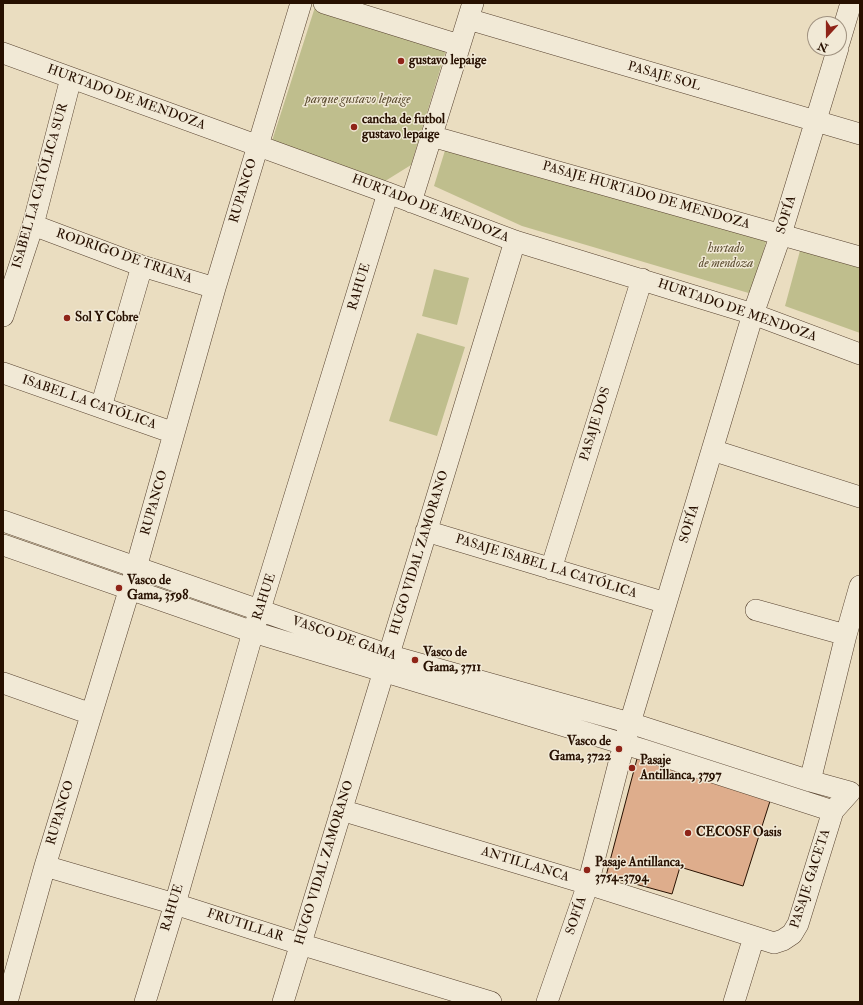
<!DOCTYPE html>
<meta charset="utf-8">
<style>
body{margin:0}
#map{position:relative;width:863px;height:1005px;overflow:hidden;background:#eaddc0;font-family:"IM FELL Double Pica",serif}
canvas{display:block}
.frame{position:absolute;inset:0;border:4px solid #271000;pointer-events:none}
.north{position:absolute;left:807px;top:16px;width:40px;height:40px;box-sizing:border-box;background:#f1e9d6;border:1px solid #a09280;border-radius:50%;rotate:201deg;font-size:11px;font-weight:700;line-height:16px;text-align:center;color:#271000}
.north::after{content:'';display:block;margin:auto;width:14px;height:18px;background:#8f2418;clip-path:polygon(50% 0,100% 100%,50% 72%,0 100%)}
</style>
<div id="map">
<canvas width="863" height="1005"></canvas>
<div class="frame"></div>
<div class="north">N</div>
</div>
<script>
const context = document.querySelector('canvas').getContext('2d');
context.lineJoin = 'round';
function fill(path, color) {
  context.fillStyle = color;
  context.fill(path, 'evenodd');
}
function shape(rows) {
  const path = new Path2D();
  for (const r of rows) {
    path.moveTo(r[0], r[1]);
    for (let i = 2; i < r.length; i += 2) path.lineTo(r[i], r[i + 1]);
  }
  return path;
}
function strokePath(path, color, width, dash) {
  context.strokeStyle = color;
  context.lineWidth = width;
  context.lineCap = dash ? 'butt' : 'round';
  context.setLineDash(dash || []);
  context.stroke(path);
}
function label(font, color, halo, rows, align = 'center') {
  context.font = font + ' "IM FELL Double Pica",serif';
  context.lineWidth = 3;
  context.setLineDash([]);
  context.textBaseline = 'middle';
  context.strokeStyle = halo;
  context.fillStyle = color;
  for (const [text, x, y, turn = 0] of rows) {
    context.save();
    context.translate(x, y);
    context.rotate((+turn || 0) * Math.PI / 180);
    context.textAlign = isNaN(turn) ? turn : align;
    if (halo) context.strokeText(text, 0, 0);
    context.fillText(text, 0, 0);
    context.restore();
  }
}
fill(shape([
 [316,4,447,47,411,165,382,183,271,144],
 [447,144,767,238,752,294,522,226,434,186],
 [801,247,860,265,860,333,785,306],
 [434,269,469,278,457,325,422,316],
 [417,333,465,347,437,436,389,421]
]), '#bfbe8d');
const building = shape([
 [638,755,771,798,743,886,680,867,672,894,606,876,638,755]
]);
fill(building, '#dead8c');
strokePath(building, '#271000', 1);
const minor = shape([
 [324,3,459,45],
 [468,19,860,134],
 [839,43,851,3],
 [3,53,388,193,515,241,753,314,860,354],
 [431,136,860,257],
 [411,202,473,3],
 [33,225,142,266,215,288],
 [3,316,33,225,71,78],
 [3,373,174,433],
 [101,407,142,266],
 [712,450,860,497],
 [3,521,388,655,630,723,810,781,850,792,833,811,798,924,792,934,783,940,774,943,588,884,341,810],
 [426,531,666,603],
 [3,545,253,632,644,750,833,811],
 [551,569,642,279],
 [756,610,846,635],
 [3,683,91,714],
 [810,781,846,635,860,586],
 [45,866,175,904,300,944,491,1002],
 [7,1002,45,866,136,568,215,288,301,3],
 [145,1002,175,904,253,632,388,193],
 [283,1002,515,241],
 [547,1002,588,884,620,759,630,723,753,314,781,234,838,48],
 [734,1002,754,937]
]);
strokePath(minor, '#584330', 22);
strokePath(minor, '#f1e9d6', 21);
for (const [x, y, r, color] of [
 [401,61,4,"#8f2418"],
 [354,127,4,"#8f2418"],
 [67,318,4,"#8f2418"],
 [119,588,4,"#8f2418"],
 [415,660,4,"#8f2418"],
 [619,749,4,"#8f2418"],
 [632,768,4,"#8f2418"],
 [688,833,4,"#8f2418"],
 [587,870,4,"#8f2418"]
]) {
  const dot = new Path2D();
  dot.arc(x, y, r, 0, 2 * Math.PI);
  context.fillStyle = color;
  context.fill(dot);
  strokePath(dot, '#f1e9d6', 1.5);
}
label('bold 13px', '#271000', '#f1e9d6', [
 ["gustavo lepaige",409,61],
 ["cancha de futbol",362,120],
 ["gustavo lepaige",362,135],
 ["Sol Y Cobre",75,318],
 ["Vasco de",127,581],
 ["Gama, 3598",127,596],
 ["Vasco de",423,653],
 ["Gama, 3711",423,668],
 ["Vasco de",611,742,"right"],
 ["Gama, 3722",611,757,"right"],
 ["Pasaje",640,761],
 ["Antillanca, 3797",640,776],
 ["CECOSF Oasis",696,833],
 ["Pasaje Antillanca,",595,863],
 ["3754-3794",595,878]
], 'left');
label('13px', '#271000', '#f1e9d6', [
 ["PASAJE SOL",664,77,16],
 ["HURTADO DE MENDOZA",126,98,20],
 ["ISABEL LA CATÓLICA SUR",41,186,-74],
 ["RUPANCO",244,191,-73],
 ["PASAJE HURTADO DE MENDOZA",646,196,16],
 ["HURTADO DE MENDOZA",430,209,21],
 ["SOFÍA",787,215,-73],
 ["RODRIGO DE TRIANA",124,257,19],
 ["RAHUE",360,287,-73],
 ["HURTADO DE MENDOZA",737,311,19],
 ["ISABEL LA CATÓLICA",89,403,19],
 ["PASAJE DOS",596,424,-73],
 ["RUPANCO",155,503,-74],
 ["SOFÍA",690,524,-73],
 ["HUGO VIDAL ZAMORANO",420,553,-73],
 ["PASAJE ISABEL LA CATÓLICA",546,567,17],
 ["RAHUE",265,597,-72],
 ["VASCO DE GAMA",344,639,19],
 ["RUPANCO",61,813,-73],
 ["HUGO VIDAL ZAMORANO",325,863,-73],
 ["ANTILLANCA",525,865,17],
 ["PASAJE GACETA",811,879,-72],
 ["RAHUE",173,908,-73],
 ["SOFÍA",577,916,-71],
 ["FRUTILLAR",245,926,18]
]);
label('italic 13px', '#5c4d31', '#f1e9d6', [
 ["parque gustavo lepaige",358,100],
 ["hurtado",726,249],
 ["de mendoza",726,264]
]);
</script>
